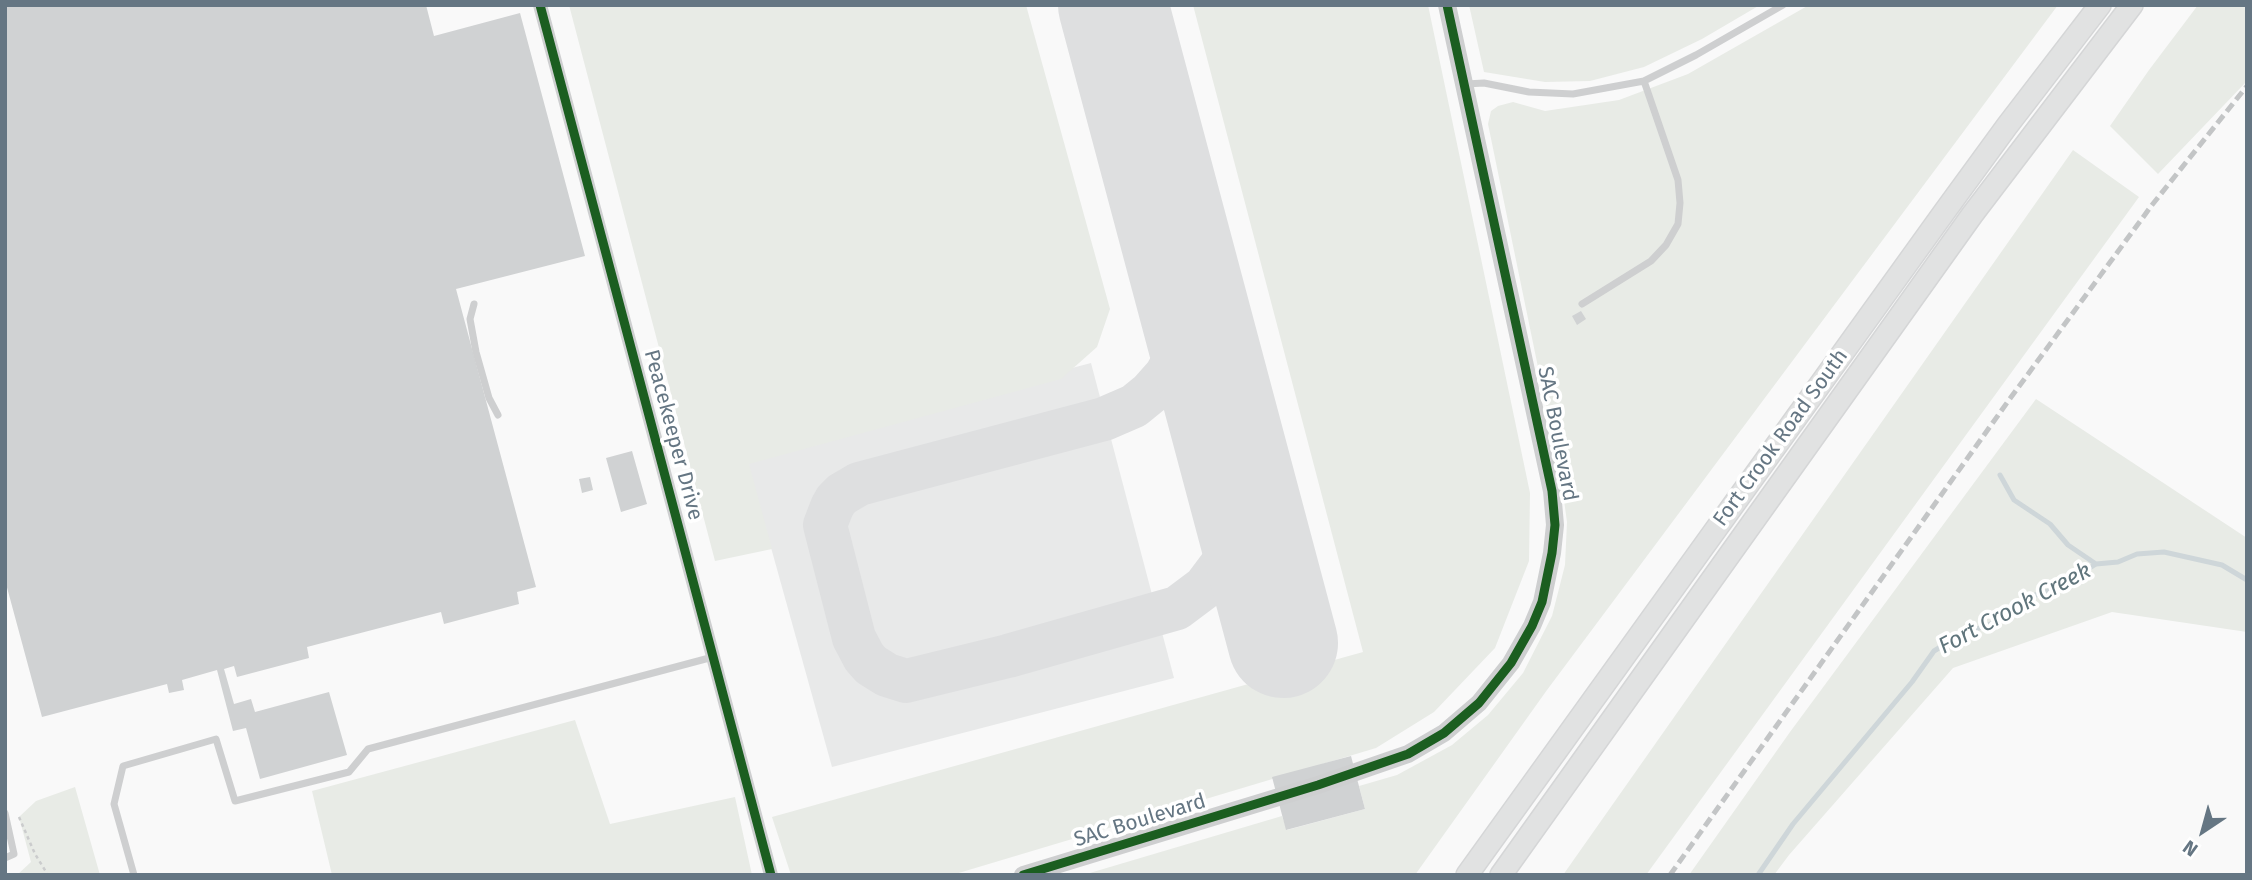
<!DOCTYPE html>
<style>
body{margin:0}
#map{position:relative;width:2252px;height:880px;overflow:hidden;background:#f9f9f9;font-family:"Fira Sans",sans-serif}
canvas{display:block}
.frame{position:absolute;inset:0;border:7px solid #657683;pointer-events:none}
.north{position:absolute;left:2168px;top:796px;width:70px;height:70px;-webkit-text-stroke:5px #fff;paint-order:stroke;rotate:216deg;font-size:19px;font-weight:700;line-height:28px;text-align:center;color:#657683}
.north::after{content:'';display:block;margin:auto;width:24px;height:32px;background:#657683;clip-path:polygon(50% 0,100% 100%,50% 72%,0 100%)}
</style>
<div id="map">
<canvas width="2252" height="880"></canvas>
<div class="frame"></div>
<div class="north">N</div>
</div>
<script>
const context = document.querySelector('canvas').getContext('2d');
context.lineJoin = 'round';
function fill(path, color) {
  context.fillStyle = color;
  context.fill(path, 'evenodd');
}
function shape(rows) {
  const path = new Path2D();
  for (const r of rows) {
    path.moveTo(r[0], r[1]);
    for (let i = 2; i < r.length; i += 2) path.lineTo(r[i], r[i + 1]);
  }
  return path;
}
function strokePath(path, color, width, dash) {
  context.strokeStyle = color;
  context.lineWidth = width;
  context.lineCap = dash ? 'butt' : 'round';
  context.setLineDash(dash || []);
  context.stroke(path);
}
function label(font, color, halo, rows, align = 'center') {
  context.font = font + ' "Fira Sans",sans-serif';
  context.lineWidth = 7;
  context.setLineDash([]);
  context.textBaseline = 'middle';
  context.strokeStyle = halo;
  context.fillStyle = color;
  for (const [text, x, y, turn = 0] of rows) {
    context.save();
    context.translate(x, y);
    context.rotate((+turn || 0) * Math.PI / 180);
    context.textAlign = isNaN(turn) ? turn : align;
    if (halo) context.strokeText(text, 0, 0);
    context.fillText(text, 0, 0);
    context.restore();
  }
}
fill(shape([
 [1091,363,1174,678,832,767,745,454]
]), '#e8e9e9');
fill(shape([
 [569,5,1026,5,1110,309,1097,347,1061,379,749,464,772,549,715,561],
 [1193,5,1428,5,1530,493,1529,561,1495,648,1434,712,1376,748,952,875,791,875,772,817,1363,652],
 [1469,5,1760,5,1702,39,1644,67,1590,81,1545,82,1484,72],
 [1809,5,2058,5,1547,690,1415,875,1083,875,1282,816,1287,830,1365,809,1359,786,1397,775,1452,745,1488,715,1523,673,1552,616,1565,565,1567,522,1561,479,1488,124,1491,111,1498,106,1513,102,1545,111,1619,100,1688,74],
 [2198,5,2247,5,2247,81,2158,174,2110,126,2149,70],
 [2073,150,2139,197,1646,875,1563,875],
 [2036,399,2247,538,2247,632,2112,612,1953,668,1789,855,1774,875,1689,875,1790,732],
 [575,720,610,824,735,797,752,875,332,875,312,791],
 [75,787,100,875,17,875,31,862,19,817,36,801]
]), '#e8ebe6');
strokePath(shape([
 [2000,475,2014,500,2050,524,2068,545,2096,564],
 [1758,875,1793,824,1912,682,1934,651,1960,635,2001,620,2026,598,2058,588,2096,564,2118,562,2137,554,2164,552,2222,565,2247,580]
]), '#ced6d9', 5);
strokePath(shape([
 [1185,274,1187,313,1177,355,1166,375,1150,393,1134,406,1104,419,859,484,842,494,836,500,832,507,825,525,854,638,864,657,871,665,887,675,906,681,1008,656,1177,608,1205,587,1226,559,1236,535,1238,524,1237,469]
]), '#dedfe0', 44);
strokePath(shape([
 [1113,5,1283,643]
]), '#dedfe0', 110);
fill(shape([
 [5,5,426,5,434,36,520,13,585,256,456,289,536,587,517,592,519,604,444,624,441,612,307,647,309,658,237,677,234,666,224,669,234,704,251,699,255,712,329,692,347,755,260,779,246,728,233,731,217,670,182,680,184,690,169,693,167,684,42,717,5,580],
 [1581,311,1586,319,1577,325,1572,316],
 [632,451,647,504,621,512,606,458],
 [590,477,593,490,582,493,579,479],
 [1351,756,1365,809,1286,830,1272,777]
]), '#d0d2d3');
const primary = shape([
 [1467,875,1945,211,2007,126,2100,5],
 [1501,875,1972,215,2132,5]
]);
strokePath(primary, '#d5d6d7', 24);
strokePath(shape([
 [19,817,35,854,48,875]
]), '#cbcccd', 2.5, [3.5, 3.5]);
strokePath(shape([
 [1466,84,1484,83,1529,92,1573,94,1644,81,1696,55,1783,5],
 [474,304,470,319,476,352,489,398,498,415],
 [1582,304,1651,261,1666,245,1678,224,1680,203,1678,180,1644,81],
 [5,813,14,854,5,858],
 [134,875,114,804,123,766,216,739,235,801,349,772,368,749,713,657]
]), '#cecfd0', 7);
strokePath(shape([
 [540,5,771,875]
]), '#cecfd0', 14);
strokePath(shape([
 [1023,875,1318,785,1408,754,1444,733,1479,703,1511,663,1532,626,1542,602,1552,553,1555,525,1552,491,1447,5]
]), '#cecfd0', 18);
strokePath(primary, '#e1e2e2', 21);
strokePath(shape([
 [1670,875,2009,400,2152,205,2247,86]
]), '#c3c5c6', 5, [10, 5]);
strokePath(shape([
 [540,5,771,875],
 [1023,875,1318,785,1408,754,1444,733,1479,703,1511,663,1532,626,1542,602,1552,553,1555,525,1552,491,1447,5]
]), '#1b5e20', 9);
label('21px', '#657683', '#fff', [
 ["SAC Boulevard",1557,434,79],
 ["Peacekeeper Drive",673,435,75],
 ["Fort Crook Road South",1781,438,-54],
 ["SAC Boulevard",1140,821,-17]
]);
label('italic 23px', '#60757c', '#fff', [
 ["Fort Crook Creek",2015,609,-28]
]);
</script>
